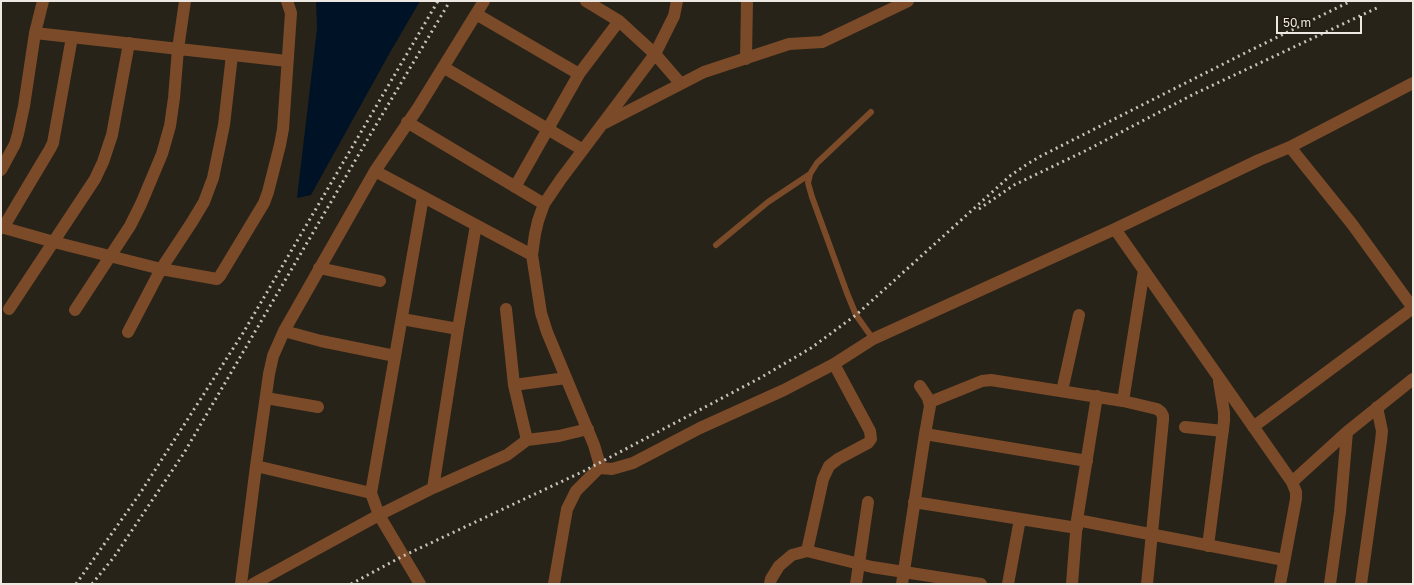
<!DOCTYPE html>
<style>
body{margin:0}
#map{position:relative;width:1414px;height:585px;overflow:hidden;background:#282318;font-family:"Golos Text",sans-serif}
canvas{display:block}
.frame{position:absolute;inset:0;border:2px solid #ede9e2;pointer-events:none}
.scale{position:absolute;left:1276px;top:16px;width:86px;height:18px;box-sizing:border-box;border:2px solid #ede9e2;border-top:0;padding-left:5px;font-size:12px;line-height:14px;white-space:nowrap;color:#ede9e2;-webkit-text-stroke:3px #1f190f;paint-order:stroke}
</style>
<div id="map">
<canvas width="1414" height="585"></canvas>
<div class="frame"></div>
<div class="scale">50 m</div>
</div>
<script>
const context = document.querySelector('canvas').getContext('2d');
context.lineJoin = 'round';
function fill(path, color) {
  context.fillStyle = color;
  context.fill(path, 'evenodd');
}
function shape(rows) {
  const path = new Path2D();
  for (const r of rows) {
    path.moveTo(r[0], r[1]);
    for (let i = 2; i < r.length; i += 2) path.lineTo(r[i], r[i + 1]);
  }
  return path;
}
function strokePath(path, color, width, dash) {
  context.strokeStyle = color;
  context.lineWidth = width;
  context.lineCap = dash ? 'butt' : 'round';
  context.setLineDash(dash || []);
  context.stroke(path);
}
fill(shape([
 [316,1,420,1,388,56,311,195,297,198,317,29]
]), '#001225');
strokePath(shape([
 [871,112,817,163,810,174,808,183,812,197,847,293,856,315,873,339],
 [716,245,768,202,810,174]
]), '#7b4a29', 6);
strokePath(shape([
 [586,1,619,21,655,54,681,84],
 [476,14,579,74],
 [35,33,287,61],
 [746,59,747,1],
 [443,67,583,150],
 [407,122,544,204],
 [605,123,704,72,789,44,822,42,908,1],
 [1290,147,1352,224,1413,308],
 [1,170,15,144,18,134,24,106,35,33,43,1],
 [375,171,532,255],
 [515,187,579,74,619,21],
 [1,227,54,242,161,269,217,279,220,276,264,203,268,192,280,145,283,129,291,13,287,1],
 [3,228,50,149,53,143,72,37],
 [1115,229,1292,482,1347,432,1413,379],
 [319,268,380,281],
 [9,309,95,179,103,162,112,135,129,43],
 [506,309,514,385,527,440],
 [75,310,130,226,141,204,162,154,170,126,174,98,178,49,185,1],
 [402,319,458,329],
 [284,331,321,341,395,356],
 [128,332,161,269,192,222,204,202,213,178,224,125,232,55],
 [514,385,566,378],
 [1062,391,1079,315],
 [266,398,318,407],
 [1123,401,1144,270],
 [930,402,982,381,991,380,1123,401,1157,409,1161,412,1163,416,1163,420,1147,584],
 [1185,427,1223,431],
 [1253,427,1413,308],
 [925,434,1087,461],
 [256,466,371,493],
 [599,468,612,469,633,463,700,428,784,390,834,364,873,339,1115,229,1259,160,1290,147,1413,83],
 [433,488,458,329,476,225],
 [914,502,1077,528],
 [1077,520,1284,560],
 [1208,546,1224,421,1224,412,1219,381],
 [807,551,823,479,829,466,838,459,868,443,871,439,870,431,834,364],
 [241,584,256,466,269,374,273,356,284,331,375,171,418,108,484,1],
 [253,584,379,515,433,488,507,455,527,440,559,436,588,429],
 [420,584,379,515,371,493,423,197],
 [554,584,567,509,576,491,599,468,599,462,594,445,547,332,541,313,532,255,535,234,538,221,544,204,561,179,655,54,674,16,677,1],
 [770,584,771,579,779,566,792,555,807,551,872,567,981,584],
 [856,584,868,502],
 [902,584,925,434,930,406,928,398,920,386],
 [1008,584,1020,519],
 [1072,584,1077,520,1097,396],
 [1280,584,1296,499,1296,492,1292,482],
 [1330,584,1340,512,1347,432],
 [1361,584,1381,441,1382,431,1377,407]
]), '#7b4a29', 12);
strokePath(shape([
 [979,209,1014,185,1085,151,1194,94,1379,7],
 [76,584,139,495,243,333,438,1],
 [92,584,114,557,184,453,376,125,450,1],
 [351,584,403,556,584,471,760,378,811,348,856,315,1011,175,1029,163,1041,156,1247,52,1351,1]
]), '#c7c3bb', 3, [2, 4]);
</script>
